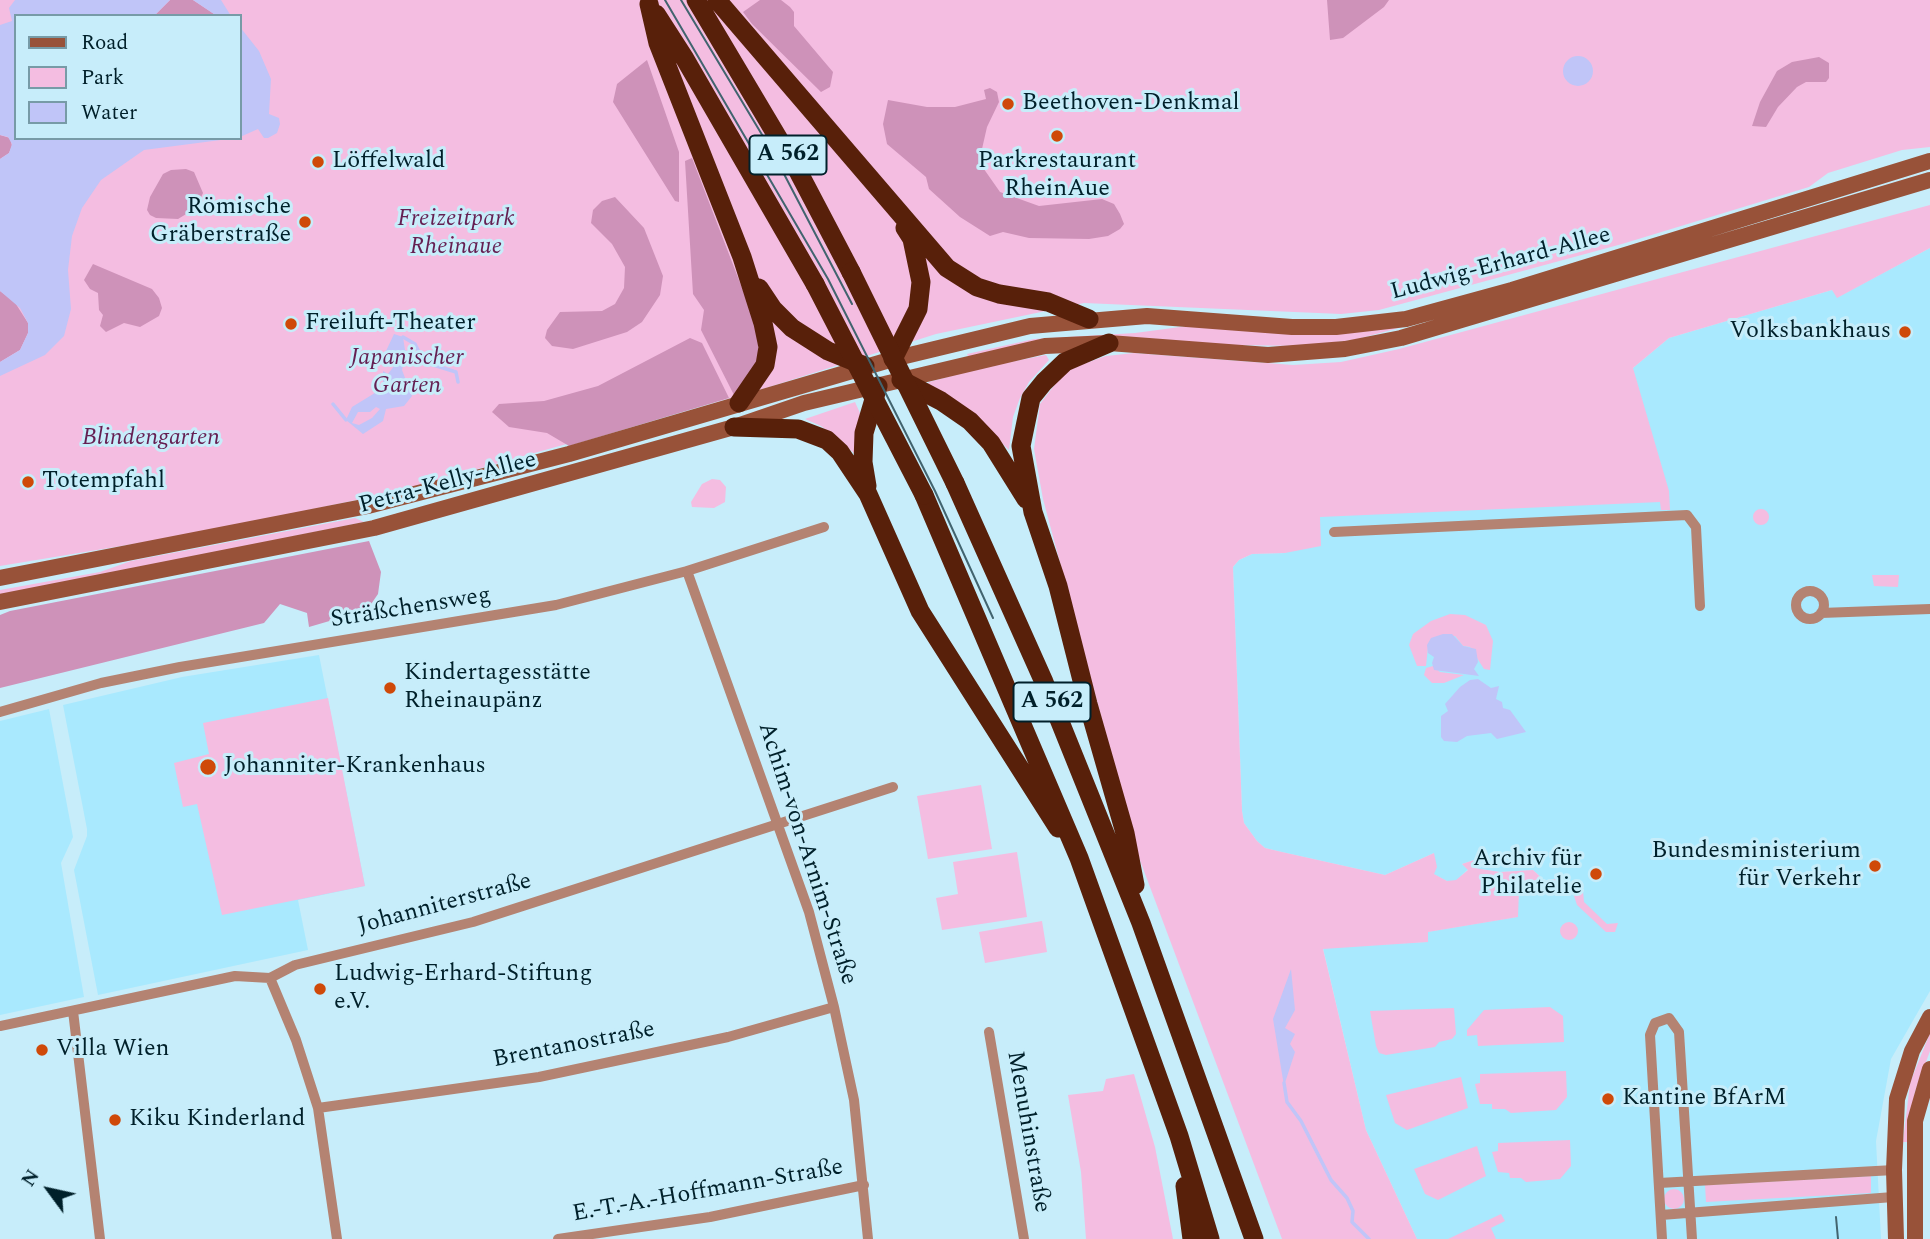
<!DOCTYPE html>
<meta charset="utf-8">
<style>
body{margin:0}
#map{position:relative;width:1930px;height:1239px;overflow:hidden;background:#c7edfa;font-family:Spectral,serif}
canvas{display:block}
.legend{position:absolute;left:14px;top:14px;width:228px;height:126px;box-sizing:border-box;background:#c7edfa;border:2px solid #779ba7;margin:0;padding:9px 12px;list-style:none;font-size:21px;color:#00202a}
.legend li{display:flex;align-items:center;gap:14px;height:35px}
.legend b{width:35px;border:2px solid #779ba7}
.north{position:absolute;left:14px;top:1155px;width:70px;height:70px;-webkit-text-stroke:5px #c7edfa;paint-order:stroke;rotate:303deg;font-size:19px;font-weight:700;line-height:28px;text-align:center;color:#00202a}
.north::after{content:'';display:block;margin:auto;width:24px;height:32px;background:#00202a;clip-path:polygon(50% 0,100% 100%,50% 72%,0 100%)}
</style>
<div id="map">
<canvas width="1930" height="1239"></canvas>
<ul class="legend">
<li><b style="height:9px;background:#985239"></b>Road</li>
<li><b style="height:19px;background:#f4bde1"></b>Park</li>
<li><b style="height:19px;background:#c0c5f8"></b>Water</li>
</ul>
<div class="north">N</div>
</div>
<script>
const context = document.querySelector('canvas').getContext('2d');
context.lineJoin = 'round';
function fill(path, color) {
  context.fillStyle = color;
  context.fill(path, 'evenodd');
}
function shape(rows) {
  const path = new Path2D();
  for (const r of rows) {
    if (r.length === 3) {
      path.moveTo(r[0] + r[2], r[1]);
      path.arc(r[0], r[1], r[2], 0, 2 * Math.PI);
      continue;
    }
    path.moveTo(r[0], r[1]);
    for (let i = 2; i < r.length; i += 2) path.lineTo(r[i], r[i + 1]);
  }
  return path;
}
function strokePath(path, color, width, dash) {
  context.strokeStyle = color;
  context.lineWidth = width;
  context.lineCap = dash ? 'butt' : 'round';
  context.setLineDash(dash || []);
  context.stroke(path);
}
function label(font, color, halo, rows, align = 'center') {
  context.font = font + ' Spectral,serif';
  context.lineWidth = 6;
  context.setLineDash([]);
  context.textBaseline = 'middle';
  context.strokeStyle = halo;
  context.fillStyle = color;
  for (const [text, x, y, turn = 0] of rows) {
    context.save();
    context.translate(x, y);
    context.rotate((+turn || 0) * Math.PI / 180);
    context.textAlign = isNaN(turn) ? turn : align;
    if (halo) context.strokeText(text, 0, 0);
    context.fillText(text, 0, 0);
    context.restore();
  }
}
fill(shape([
 [1930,248,1930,991,1891,1059,1876,1141,1881,1239,1417,1239,1366,1130,1323,948,1427,942,1427,932,1517,917,1519,890,1556,887,1555,879,1545,881,1533,870,1500,872,1474,868,1474,860,1462,864,1468,869,1456,881,1447,881,1433,874,1434,853,1385,875,1282,852,1265,848,1257,841,1244,823,1242,811,1233,567,1239,560,1252,554,1285,553,1320,517,1633,368,1669,338,1832,290,1838,297],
 [319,655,365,886,298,900,308,950,98,995,74,870,87,836,87,829,63,705,182,677],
 [49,709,73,837,61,863,84,997,0,1015,0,721]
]), '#a9e9fe');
fill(shape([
 [0,0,1930,0,1930,147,1902,150,1828,173,1809,187,1622,244,1379,310,1341,314,1084,303,936,334,766,388,399,491,200,533,0,566],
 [16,16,240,16,240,138,16,138],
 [1930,205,1930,248,1837,298,1832,290,1669,338,1633,368,1669,491,1670,510,1661,510,1660,502,1320,517,1321,546,1285,553,1252,554,1239,560,1233,567,1242,811,1244,823,1257,841,1265,848,1282,852,1385,875,1434,853,1437,867,1434,874,1447,881,1456,880,1468,870,1462,864,1474,860,1474,868,1500,872,1533,870,1545,881,1555,879,1557,887,1519,890,1518,917,1428,932,1428,942,1323,949,1366,1130,1417,1239,1282,1239,1138,855,1043,499,1034,449,1040,404,1066,370,1106,356,1134,353,1293,365,1341,362,1399,349],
 [1417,323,1354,340,1302,346,1233,345,968,356,967,354,1034,339,1135,333,1180,327],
 [1046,355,1049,360,1029,382,1020,398,1013,417,1009,450,983,425,927,387,929,382,984,367],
 [855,402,860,413,854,453,821,426,805,419],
 [712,479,720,480,726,487,725,502,714,508,692,507,691,502,702,484],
 [1761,517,8],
 [355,518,364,522,0,596,0,590,100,572,131,561],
 [1872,575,1899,575,1898,587,1874,586],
 [1450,614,1465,615,1486,625,1493,641,1490,670,1484,669,1470,647,1463,646,1455,636,1428,647,1426,666,1417,666,1409,645,1413,634,1431,621],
 [1433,666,1440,672,1464,675,1444,683,1432,683,1424,675,1426,668],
 [328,698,365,886,222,915,197,804,183,807,174,763,209,754,203,723],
 [981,785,992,849,928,859,917,796],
 [1017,852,1027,917,942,930,936,898,958,894,953,862],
 [1572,890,1583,891,1584,902,1607,924,1618,923,1615,932,1606,932,1577,905],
 [1042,921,1047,952,985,963,979,932],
 [1569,931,9],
 [1550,1007,1563,1016,1564,1042,1478,1046,1477,1035,1467,1036,1467,1030,1484,1010],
 [1454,1008,1456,1034,1452,1039,1439,1042,1435,1047,1386,1055,1379,1053,1376,1046,1370,1011],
 [1930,1033,1930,1051,1915,1092,1908,1142,1903,1142,1910,1083],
 [1566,1071,1567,1097,1556,1110,1511,1113,1505,1109,1492,1109,1492,1104,1480,1104,1475,1084,1480,1083,1480,1074],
 [1134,1074,1155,1147,1173,1239,1086,1239,1081,1172,1068,1095,1103,1091,1106,1079],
 [1461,1077,1468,1108,1407,1130,1395,1123,1386,1095],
 [1570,1140,1571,1166,1560,1179,1526,1182,1521,1178,1510,1178,1509,1173,1498,1172,1492,1152,1498,1151,1498,1143],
 [1477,1146,1486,1176,1438,1200,1425,1194,1414,1169],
 [1871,1176,1871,1193,1706,1202,1705,1185],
 [1674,1199,10],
 [1501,1214,1505,1221,1491,1228,1496,1239,1448,1239]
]), '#f4bde1');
fill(shape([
 [170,0,193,0,217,16,154,16],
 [760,0,781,0,790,7,794,12,794,26,833,72,830,87,821,92,752,24,743,12],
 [1327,0,1389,0,1384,7,1343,38,1330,40],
 [1819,57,1829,63,1829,78,1826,82,1806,82,1797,87,1778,107,1766,127,1752,126,1760,102,1777,71,1792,62],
 [647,60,679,152,679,202,675,201,613,102,617,84],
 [990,88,997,92,999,102,987,127,979,162,1000,192,1039,206,1102,199,1114,204,1120,214,1124,224,1120,229,1108,236,1089,239,1029,238,1003,232,990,236,960,217,929,189,926,177,887,144,883,124,888,100,927,107,955,107,986,99,984,90],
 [0,135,10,138,12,146,9,153,0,159],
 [692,158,757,327,759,361,734,395,701,330,704,310,693,294,685,161],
 [186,169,194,172,203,193,196,208,178,219,156,218,150,215,147,210,150,197,163,174,171,170],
 [615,197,644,228,663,276,660,295,642,322,627,332,573,349,552,346,545,338,547,330,560,312,602,311,615,304,624,288,625,267,612,244,591,223,593,210,602,201],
 [93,264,152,289,159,298,162,308,159,316,140,327,124,323,106,332,100,326,103,315,99,310,98,293,90,289,84,280],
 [0,291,14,301,28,323,28,333,20,350,0,362],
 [690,338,702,343,729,398,569,446,547,433,509,427,492,412,499,404,544,401,598,386],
 [369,541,381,572,378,594,367,610,309,627,307,613,280,604,264,623,0,688,0,615,10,611]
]), '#ce92b9');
fill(shape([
 [15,0,170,0,154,16,16,16,16,138,236,138,144,150,101,180,82,208,72,236,68,270,71,309,64,336,45,355,0,376,0,362,20,350,28,333,28,323,20,308,0,291,0,159,9,153,12,144,8,137,0,135,0,25,12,21,9,8],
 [193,0,221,0,231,16,217,16],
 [240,27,259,51,271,79,269,114,279,118,280,124,277,133,268,138,264,138,258,129,240,137],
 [1578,71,15],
 [394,334,403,337,405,350,417,357,416,361,404,361,402,370,412,396,404,406,386,409,383,421,363,434,346,420,352,407,383,388,383,371,388,374,394,366,386,351],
 [376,407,380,409,372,418,359,425,352,423,358,412,370,412],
 [1443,634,1452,634,1463,646,1476,649,1478,662,1474,669,1479,676,1434,670,1432,663,1434,657,1428,653,1427,645,1431,638],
 [1478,679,1491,688,1499,686,1496,699,1502,702,1503,708,1510,710,1526,732,1497,739,1491,733,1467,736,1457,742,1444,741,1441,737,1441,716,1448,711,1445,704,1460,687,1470,680],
 [1291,969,1295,1010,1285,1028,1295,1034,1290,1044,1295,1052,1284,1086,1273,1019]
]), '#c0c5f8');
strokePath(shape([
 [403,337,415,344,424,362],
 [417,360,456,372,458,382],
 [333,404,346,420],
 [1284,1083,1287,1102,1301,1121,1331,1180,1347,1198,1353,1211,1352,1222,1369,1239]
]), '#c0c5f8', 3.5);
strokePath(shape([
 [1334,532,1687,515,1696,527,1700,606],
 [687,571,809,912,834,1007,854,1100,868,1239],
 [1810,605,14],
 [1821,613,1930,609],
 [0,712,101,683,180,667,556,605,687,571,824,527],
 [270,978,296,1040,318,1108,337,1239],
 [73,1011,100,1239],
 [0,1026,235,976,270,978,295,965,473,922,893,787],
 [989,1032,1024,1239],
 [318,1108,539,1077,728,1037,834,1007],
 [1659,1183,1894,1170],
 [1661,1215,1893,1197],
 [558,1239,710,1217,864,1185],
 [1662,1239,1650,1035,1655,1023,1669,1018,1679,1032,1692,1239]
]), '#b48372', 10);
strokePath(shape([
 [0,578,368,506,569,454,893,359,1030,326,1147,316,1292,327,1336,327,1406,319,1512,290,1930,161],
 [0,602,374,528,734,427,804,403,1045,346,1109,343,1268,355,1345,349,1401,338,1930,180],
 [1896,1239,1894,1170,1897,1099,1912,1051,1930,1017],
 [1915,1239,1915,1121,1930,1069]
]), '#985239', 16);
strokePath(shape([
 [696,0,799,173,851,272],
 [717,0,947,268,977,287,999,294,1048,302,1089,319],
 [649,4,658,43,742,257,763,323,768,347,765,365,739,403],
 [656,14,685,59,815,284],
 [759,288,773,309,792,328,828,351,865,366],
 [1109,343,1065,362,1044,382,1031,398,1021,446,1033,512,1058,586,1088,704,1125,833,1135,885],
 [893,359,918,309,921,282,912,239,905,228],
 [901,380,941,401,970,421,991,443,1026,499],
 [734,427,798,429,827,440,840,452,868,494,920,611,1058,828],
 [955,483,1044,682,1141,923,1254,1239],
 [867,486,863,462,864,433,878,386],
 [924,495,1079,858,1179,1136,1210,1239],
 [1185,1186,1192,1239]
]), '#58200a', 19);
strokePath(shape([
 [665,0,828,279,935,491,993,618],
 [681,0,773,153,852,304],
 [1836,1217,1838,1239]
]), '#42646f', 2);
strokePath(shape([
 [851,272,955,483],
 [815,284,924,495]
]), '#58200a', 19);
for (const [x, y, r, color] of [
 [1008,104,7,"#cf4909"],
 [1057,136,7,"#cf4909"],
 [318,162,7,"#cf4909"],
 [305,222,7,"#cf4909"],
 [291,324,7,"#cf4909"],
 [1905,332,7,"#cf4909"],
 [28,482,7,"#cf4909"],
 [390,688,7,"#cf4909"],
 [208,767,9,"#cf4909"],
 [1875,866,7,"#cf4909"],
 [1596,874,7,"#cf4909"],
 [320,989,7,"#cf4909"],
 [42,1050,7,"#cf4909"],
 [1608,1099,7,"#cf4909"],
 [115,1120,7,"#cf4909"]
]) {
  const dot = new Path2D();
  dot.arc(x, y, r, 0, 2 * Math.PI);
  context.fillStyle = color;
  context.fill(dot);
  strokePath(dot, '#c7edfa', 2.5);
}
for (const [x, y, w] of [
 [788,155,77],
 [1052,702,77]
]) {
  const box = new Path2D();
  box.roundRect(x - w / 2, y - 19.5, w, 39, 5);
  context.fillStyle = '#c7edfa';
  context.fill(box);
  strokePath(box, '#00202a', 2);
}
label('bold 23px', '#00202a', null, [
 ["A 562",788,155],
 ["A 562",1052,702]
]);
label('24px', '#00202a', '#c7edfa', [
 ["Beethoven-Denkmal",1022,104],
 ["Löffelwald",332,162],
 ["Parkrestaurant",1057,162,"center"],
 ["RheinAue",1057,190,"center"],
 ["Römische",291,208,"right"],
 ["Gräberstraße",291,236,"right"],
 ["Freiluft-Theater",305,324],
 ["Volksbankhaus",1891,332,"right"],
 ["Totempfahl",42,482],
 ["Kindertagesstätte",404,674],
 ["Rheinaupänz",404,702],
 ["Johanniter-Krankenhaus",224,767],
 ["Bundesministerium",1861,852,"right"],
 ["für Verkehr",1861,880,"right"],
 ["Archiv für",1582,860,"right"],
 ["Philatelie",1582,888,"right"],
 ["Ludwig-Erhard-Stiftung",334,975],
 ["e.V.",334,1003],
 ["Villa Wien",56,1050],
 ["Kantine BfArM",1622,1099],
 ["Kiku Kinderland",129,1120]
], 'left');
label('italic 24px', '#651f52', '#c7edfa', [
 ["Freizeitpark",456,220],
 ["Rheinaue",456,248],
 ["Japanischer",407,359],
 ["Garten",407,387],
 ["Blindengarten",151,439]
]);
label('24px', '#00202a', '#c7edfa', [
 ["Ludwig-Erhard-Allee",1501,265,-15],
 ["Petra-Kelly-Allee",448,484,-15],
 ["Sträßchensweg",411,609,-9],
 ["Achim-von-Arnim-Straße",806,854,72],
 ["Johanniterstraße",445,905,-15],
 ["Brentanostraße",574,1046,-11],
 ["Menuhinstraße",1027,1132,80],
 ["E.-T.-A.-Hoffmann-Straße",708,1192,-10]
]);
</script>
